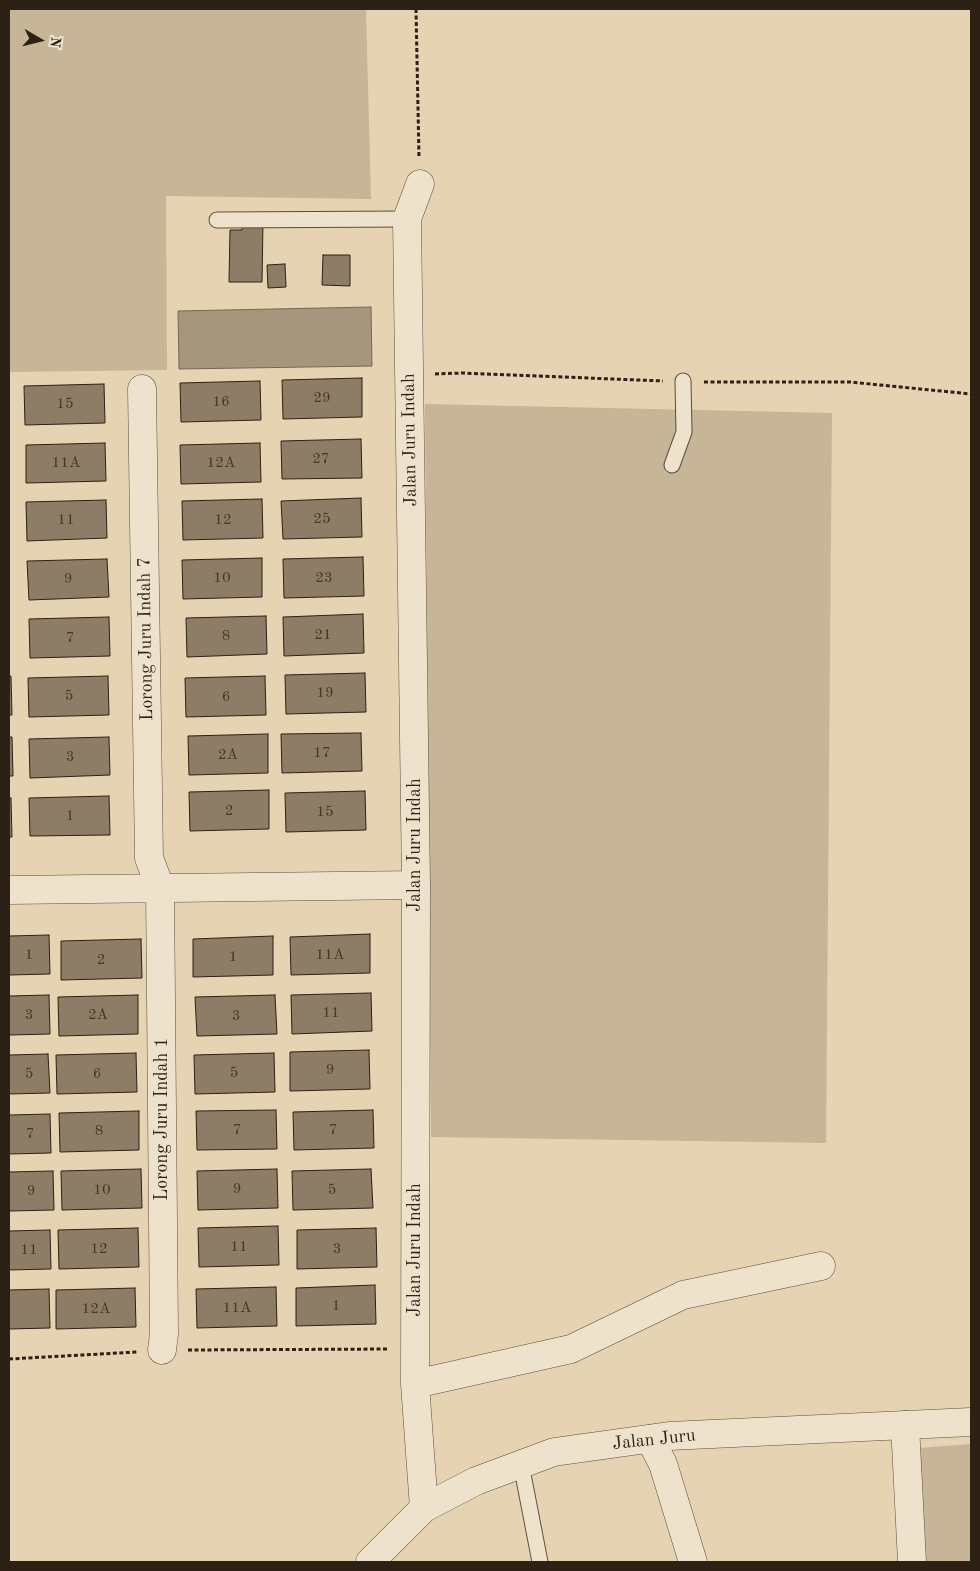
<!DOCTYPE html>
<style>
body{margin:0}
#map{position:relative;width:980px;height:1571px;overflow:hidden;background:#e5d3b1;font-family:"Old Standard TT",serif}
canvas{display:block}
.frame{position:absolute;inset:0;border:10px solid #2d2015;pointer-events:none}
.north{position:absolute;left:15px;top:15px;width:50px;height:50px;-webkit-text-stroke:4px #eee2cc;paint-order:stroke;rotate:98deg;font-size:14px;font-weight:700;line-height:20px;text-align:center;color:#2d2015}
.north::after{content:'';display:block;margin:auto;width:18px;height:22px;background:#2d2015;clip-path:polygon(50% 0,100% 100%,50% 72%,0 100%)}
</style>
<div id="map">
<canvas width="980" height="1571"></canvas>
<div class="frame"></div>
<div class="north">N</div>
</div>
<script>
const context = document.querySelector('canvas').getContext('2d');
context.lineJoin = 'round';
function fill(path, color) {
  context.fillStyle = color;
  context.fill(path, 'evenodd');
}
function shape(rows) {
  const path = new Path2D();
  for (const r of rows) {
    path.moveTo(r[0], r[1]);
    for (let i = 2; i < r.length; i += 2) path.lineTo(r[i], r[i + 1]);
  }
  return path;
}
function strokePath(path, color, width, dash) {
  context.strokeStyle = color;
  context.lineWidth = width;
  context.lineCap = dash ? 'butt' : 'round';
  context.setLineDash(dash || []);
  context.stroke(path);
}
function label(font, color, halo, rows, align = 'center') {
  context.font = font + ' "Old Standard TT",serif';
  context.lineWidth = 4;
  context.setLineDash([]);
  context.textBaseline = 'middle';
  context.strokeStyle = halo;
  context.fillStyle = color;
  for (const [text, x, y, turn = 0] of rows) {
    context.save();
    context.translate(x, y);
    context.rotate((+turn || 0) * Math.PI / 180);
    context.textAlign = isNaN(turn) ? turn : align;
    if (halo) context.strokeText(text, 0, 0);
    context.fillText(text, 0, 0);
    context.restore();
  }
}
fill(shape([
 [9,9,366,9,371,199,166,196,167,370,9,372],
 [425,404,832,413,826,1143,431,1137],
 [971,1444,971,1562,925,1562,919,1448]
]), '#c6b596');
const water = shape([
 [371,307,372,366,179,369,178,311,371,307]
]);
fill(water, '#a6967c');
strokePath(water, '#766753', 1);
const building = shape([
 [243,222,263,222,262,282,229,282,230,230,242,230,243,222],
 [323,255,350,255,350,286,322,285,323,255],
 [285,264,286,287,268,288,267,265,285,264],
 [362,378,362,417,283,419,282,380,362,378],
 [260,381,261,420,181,422,180,383,260,381],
 [104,384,105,423,25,425,24,386,104,384],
 [361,439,362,478,282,479,281,441,361,439],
 [105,443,106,481,26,483,26,445,105,443],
 [260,443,261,482,181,484,180,445,260,443],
 [361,498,362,537,283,539,281,501,361,498],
 [262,499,263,538,183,540,182,501,262,499],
 [106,500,107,538,27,541,26,502,106,500],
 [363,557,364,596,284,598,283,559,363,557],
 [262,558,262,597,183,599,182,560,262,558],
 [107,559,109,597,29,600,27,561,107,559],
 [363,614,364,653,284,656,283,617,363,614],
 [266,616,267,654,187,657,186,618,266,616],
 [109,617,110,656,30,658,29,619,109,617],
 [365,673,366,712,286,714,285,675,365,673],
 [9,676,11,676,12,715,9,715,9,676],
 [108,676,109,715,29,717,28,678,108,676],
 [265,676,266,715,186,717,185,678,265,676],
 [361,733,362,771,282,773,281,734,361,733],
 [268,734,268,773,189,775,188,736,268,734],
 [9,737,12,737,13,776,9,776,9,737],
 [109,737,110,775,30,778,29,739,109,737],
 [269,790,269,829,190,831,189,792,269,790],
 [365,791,366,830,286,832,285,793,365,791],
 [109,796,110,835,30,836,29,798,109,796],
 [11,798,12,837,9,837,9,799,11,798],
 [370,934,370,973,291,975,290,937,370,934],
 [49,935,50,974,9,975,9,936,49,935],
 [273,936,273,975,193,977,193,939,273,936],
 [141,939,142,978,61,980,61,941,141,939],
 [371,993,372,1031,292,1034,291,995,371,993],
 [49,995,50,1034,9,1035,9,996,49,995],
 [138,995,138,1034,59,1036,58,997,138,995],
 [275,995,277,1034,197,1036,195,997,275,995],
 [369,1050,370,1089,290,1091,290,1052,369,1050],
 [136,1053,137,1092,57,1094,56,1055,136,1053],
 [274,1053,275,1092,195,1094,194,1055,274,1053],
 [48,1054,50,1093,9,1094,9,1055,48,1054],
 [276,1110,277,1149,197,1150,196,1111,276,1110],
 [373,1110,374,1148,294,1150,293,1112,373,1110],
 [139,1111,139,1150,60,1152,59,1113,139,1111],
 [50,1114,51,1153,9,1154,9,1115,50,1114],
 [141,1169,142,1208,62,1210,61,1171,141,1169],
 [277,1169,278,1208,198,1210,197,1171,277,1169],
 [371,1169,373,1208,293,1210,292,1171,371,1169],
 [53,1171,54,1210,9,1211,9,1172,53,1171],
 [278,1226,279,1265,199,1267,198,1228,278,1226],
 [138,1228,139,1267,59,1269,58,1230,138,1228],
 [376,1228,377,1267,297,1269,297,1230,376,1228],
 [50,1230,51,1269,9,1270,9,1231,50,1230],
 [375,1285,376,1324,296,1326,296,1288,375,1285],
 [276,1287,277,1326,197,1328,196,1289,276,1287],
 [135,1288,136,1327,56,1329,56,1290,135,1288],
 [49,1289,50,1328,9,1329,9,1290,49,1289]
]);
fill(building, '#8d7d66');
strokePath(building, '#2d2015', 1);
const service = shape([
 [217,220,407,219],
 [672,465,684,432,683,381],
 [521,1464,540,1562]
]);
const minor = shape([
 [420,184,407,219,416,885,415,1384,424,1508],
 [142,389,149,858,160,887,164,1334,162,1350],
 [9,890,416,885],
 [415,1384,571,1349,683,1295,821,1266],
 [905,1425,912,1562],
 [650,1439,663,1464,693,1562]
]);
const tertiary = shape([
 [370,1562,424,1508,476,1481,554,1452,669,1436,971,1422]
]);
strokePath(service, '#5b4d3c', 17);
strokePath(minor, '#5b4d3c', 29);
strokePath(tertiary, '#5b4d3c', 29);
strokePath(shape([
 [416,9,419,158],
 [435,374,462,373,663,381],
 [704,382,850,382,971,394],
 [188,1350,389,1349],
 [9,1359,137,1352]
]), '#2d2015', 3, [4, 2.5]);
strokePath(service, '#eee2cc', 15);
strokePath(minor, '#eee2cc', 28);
strokePath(tertiary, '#eee2cc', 28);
label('15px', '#453729', null, [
 ["29",322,398],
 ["16",221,402],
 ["15",65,404],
 ["27",321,459],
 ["11A",66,463],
 ["12A",221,463],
 ["25",322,519],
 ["11",66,520],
 ["12",223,520],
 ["10",222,578],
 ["23",324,578],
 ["9",68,579],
 ["21",323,635],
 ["8",226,636],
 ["7",70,638],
 ["19",325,693],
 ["5",69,696],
 ["6",226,697],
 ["17",322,753],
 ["2A",228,755],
 ["3",70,757],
 ["2",229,811],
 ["15",325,812],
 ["1",70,816],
 ["1",29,955],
 ["11A",330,955],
 ["1",233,957],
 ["2",101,960],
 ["11",331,1013],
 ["3",29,1015],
 ["2A",98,1015],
 ["3",236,1016],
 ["9",330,1070],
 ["5",234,1073],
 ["5",29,1074],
 ["6",97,1074],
 ["7",237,1130],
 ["7",333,1130],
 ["8",99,1131],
 ["7",30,1134],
 ["9",237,1189],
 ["10",102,1190],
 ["5",332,1190],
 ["9",31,1191],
 ["11",239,1247],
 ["12",99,1249],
 ["3",337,1249],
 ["11",29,1250],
 ["1",336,1306],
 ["11A",237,1308],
 ["12A",96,1309]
]);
label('18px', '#2d2015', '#eee2cc', [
 ["Jalan Juru Indah",410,440,-91],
 ["Lorong Juru Indah 7",146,639,-91],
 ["Jalan Juru Indah",415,845,-90],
 ["Lorong Juru Indah 1",162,1119,-90],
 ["Jalan Juru Indah",415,1250,-90],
 ["Jalan Juru",654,1440,-6]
]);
</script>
